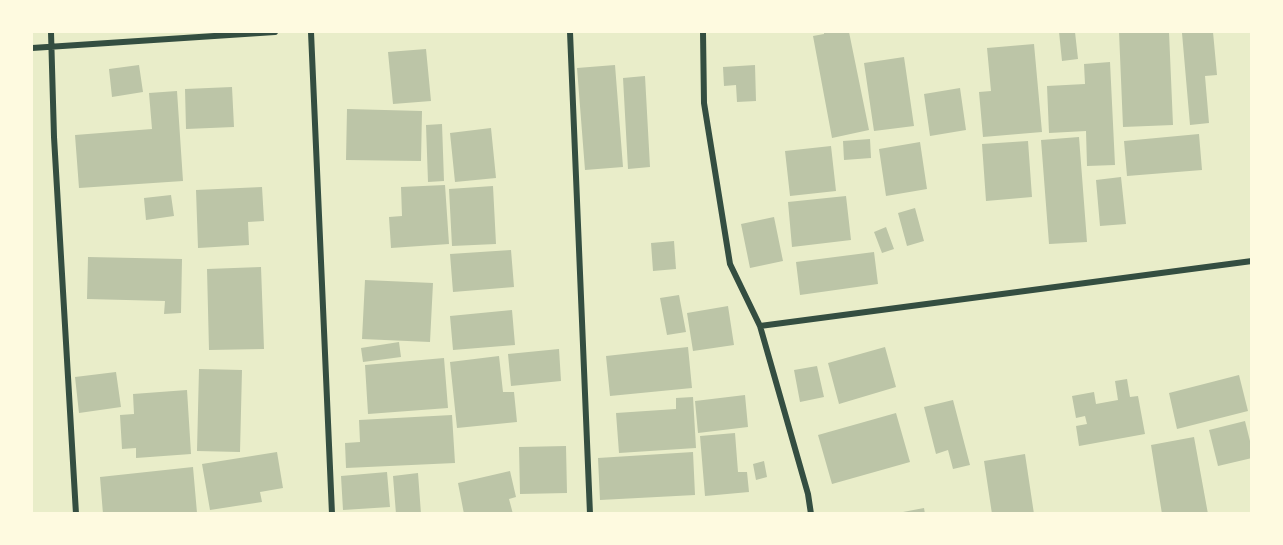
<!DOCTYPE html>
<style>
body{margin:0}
#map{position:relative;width:1283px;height:545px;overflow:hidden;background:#e9edc9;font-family:"Source Sans 3",sans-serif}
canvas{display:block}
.frame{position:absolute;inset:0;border:33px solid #fefae0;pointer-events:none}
</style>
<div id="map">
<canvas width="1283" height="545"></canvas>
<div class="frame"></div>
</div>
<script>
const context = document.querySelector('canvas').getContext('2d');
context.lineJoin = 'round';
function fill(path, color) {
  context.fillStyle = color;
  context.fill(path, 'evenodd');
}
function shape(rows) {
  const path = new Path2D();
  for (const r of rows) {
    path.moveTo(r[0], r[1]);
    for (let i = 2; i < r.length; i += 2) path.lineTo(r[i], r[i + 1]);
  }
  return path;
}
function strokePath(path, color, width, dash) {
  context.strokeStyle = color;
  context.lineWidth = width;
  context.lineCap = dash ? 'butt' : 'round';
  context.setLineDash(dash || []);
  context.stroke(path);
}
fill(shape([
 [824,32,849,32,869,130,832,138,813,36,824,34],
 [1059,32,1075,32,1078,59,1062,61],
 [1119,32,1169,32,1173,125,1123,127],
 [1213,32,1217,75,1205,76,1209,123,1190,125,1182,33],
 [1034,44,1042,132,983,137,979,92,991,91,987,48],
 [426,49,431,101,393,104,388,52],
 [904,57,914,126,874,131,864,63],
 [1110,62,1115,165,1087,166,1086,131,1049,133,1047,86,1085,84,1084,64],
 [139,65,143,92,112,97,109,69],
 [615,65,623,167,585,170,577,68],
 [755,65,756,101,737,102,736,85,724,86,723,67],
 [645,76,650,167,628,169,623,78],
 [232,87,234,127,186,129,185,89],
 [960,88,966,130,930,136,924,94],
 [177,91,183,181,79,188,75,135,152,129,149,93],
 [347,109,422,111,421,161,346,160],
 [442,124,444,181,428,182,426,125],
 [491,128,496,178,455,182,450,133],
 [1199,134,1202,170,1127,176,1124,141],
 [1079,137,1087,242,1049,244,1041,140],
 [870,139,871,158,844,160,843,141],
 [1028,141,1032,197,986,201,982,144],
 [920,142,927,189,886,196,879,149],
 [831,146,836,191,790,196,785,151],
 [1121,177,1126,224,1100,226,1096,180],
 [445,185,449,244,391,248,389,217,402,216,401,187],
 [493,186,496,244,452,246,449,189],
 [262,187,264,221,248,222,249,245,198,248,196,190],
 [171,195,174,216,146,220,144,198],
 [846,196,851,240,792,247,788,202],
 [915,208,924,241,907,246,898,213],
 [774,217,783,261,750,268,741,224],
 [886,227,894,249,882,253,874,232],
 [674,241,676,269,653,271,651,243],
 [511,250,514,287,453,292,450,254],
 [874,252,878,284,800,295,796,262],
 [88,257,182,259,181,313,164,314,165,301,87,299],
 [261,267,264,349,209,350,207,269],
 [365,280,433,283,430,342,362,339],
 [679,295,686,332,667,335,660,298],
 [728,306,734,345,693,351,687,313],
 [512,310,515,345,453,350,450,316],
 [399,342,401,357,363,362,361,348],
 [688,347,692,388,610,396,606,356],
 [885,347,896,387,839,404,828,363],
 [559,349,561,381,511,386,508,354],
 [499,356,503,392,514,392,517,422,457,428,450,362],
 [444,358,448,408,368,414,365,365],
 [817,366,824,397,800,402,794,370],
 [199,369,242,370,240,452,197,451],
 [116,372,121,407,79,413,75,377],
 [1239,375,1248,411,1177,429,1169,393],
 [1127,379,1130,397,1138,396,1145,434,1079,446,1076,426,1087,424,1085,416,1076,418,1072,396,1094,392,1096,404,1118,400,1115,381],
 [187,390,191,454,136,458,136,448,122,449,120,415,134,414,133,394],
 [745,395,748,427,698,433,695,401],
 [693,397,696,448,619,453,616,413,676,409,676,398],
 [953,400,970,465,953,469,948,450,936,454,924,407],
 [896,413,910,462,832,484,818,435],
 [452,415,455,463,346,468,345,443,360,442,359,420],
 [1245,421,1252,449,1252,458,1218,466,1209,430],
 [735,433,738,472,747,472,749,492,705,496,700,436],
 [1194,437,1208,514,1162,514,1151,445],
 [566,446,567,493,520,494,519,447],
 [277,452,283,488,260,492,262,502,210,510,202,464],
 [693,452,695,495,600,500,598,458],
 [1025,454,1034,514,992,514,984,461],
 [764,461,767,477,756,480,753,464],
 [193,467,197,513,103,514,100,477],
 [510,471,516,497,509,499,513,514,464,514,458,483],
 [387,472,390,507,343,510,341,476],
 [418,473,421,514,396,514,393,476],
 [924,508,925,514,903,514,903,512]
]), '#bcc5a7');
strokePath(shape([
 [51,32,54,137,76,514],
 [311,32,332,514],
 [570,32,590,514],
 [703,32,704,103,730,264,760,326,808,494,811,514],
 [32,48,275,32],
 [760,326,1252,261]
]), '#344e41', 6);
</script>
